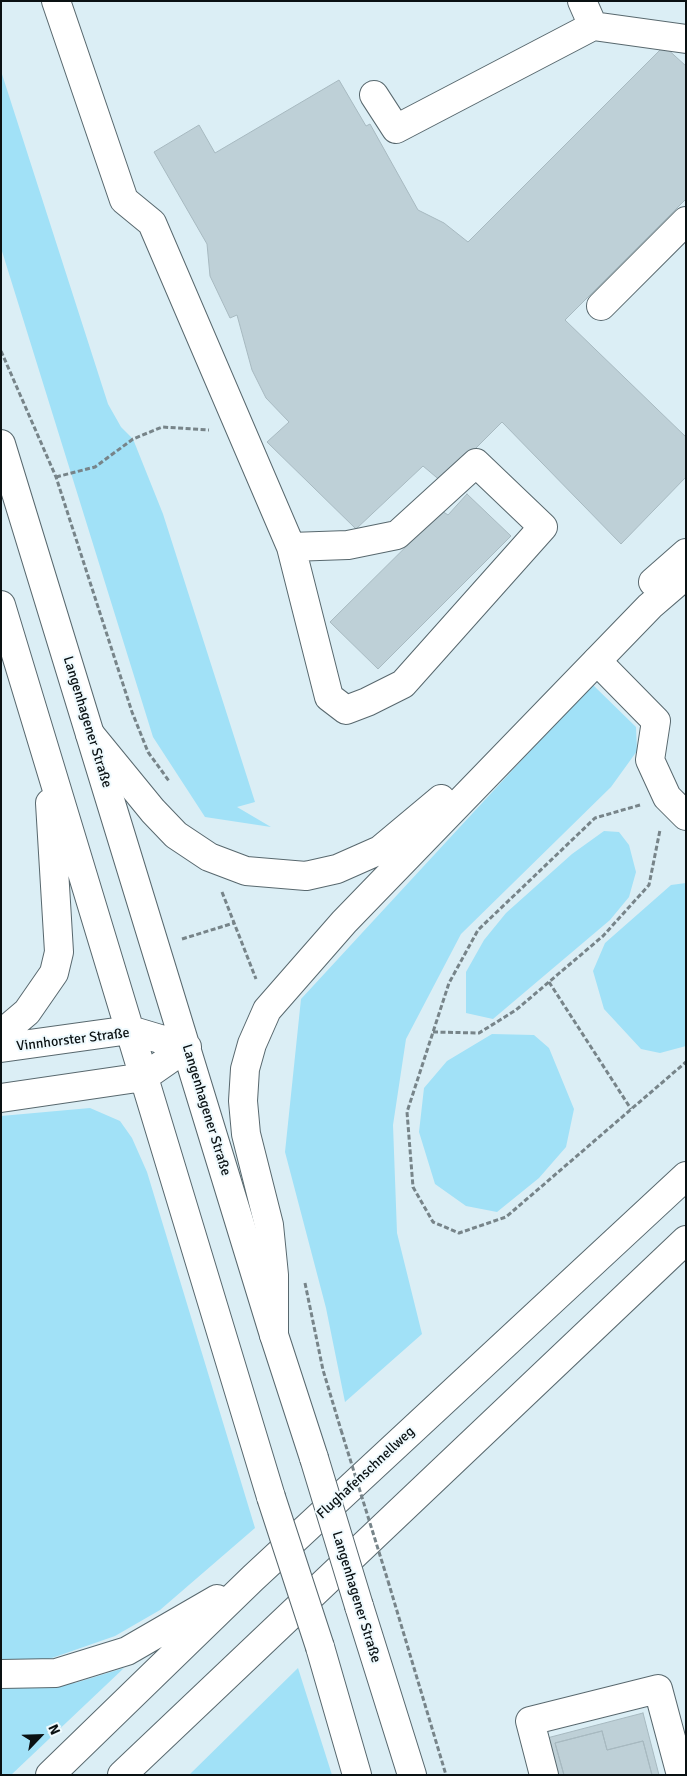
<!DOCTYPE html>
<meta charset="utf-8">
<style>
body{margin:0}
#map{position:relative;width:687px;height:1776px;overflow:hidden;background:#dbeef5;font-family:Signika,sans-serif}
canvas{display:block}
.frame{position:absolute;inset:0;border:2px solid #0a1113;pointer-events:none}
.north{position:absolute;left:15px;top:1711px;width:50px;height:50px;-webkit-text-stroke:4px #effafe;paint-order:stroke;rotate:66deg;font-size:14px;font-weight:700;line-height:20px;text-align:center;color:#0a1113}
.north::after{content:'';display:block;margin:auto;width:18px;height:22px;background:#0a1113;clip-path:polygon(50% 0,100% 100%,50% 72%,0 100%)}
</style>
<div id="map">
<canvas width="687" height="1776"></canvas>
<div class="frame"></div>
<div class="north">N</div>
</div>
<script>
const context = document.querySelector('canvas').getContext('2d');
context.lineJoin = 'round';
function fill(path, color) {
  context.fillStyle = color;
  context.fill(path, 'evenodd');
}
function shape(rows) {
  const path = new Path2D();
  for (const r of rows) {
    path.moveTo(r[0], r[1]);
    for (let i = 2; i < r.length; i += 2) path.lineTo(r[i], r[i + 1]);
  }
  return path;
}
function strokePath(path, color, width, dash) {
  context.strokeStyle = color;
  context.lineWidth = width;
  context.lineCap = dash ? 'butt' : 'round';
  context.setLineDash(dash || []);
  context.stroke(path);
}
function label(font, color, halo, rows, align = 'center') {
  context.font = font + ' Signika,sans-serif';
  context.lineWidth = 4;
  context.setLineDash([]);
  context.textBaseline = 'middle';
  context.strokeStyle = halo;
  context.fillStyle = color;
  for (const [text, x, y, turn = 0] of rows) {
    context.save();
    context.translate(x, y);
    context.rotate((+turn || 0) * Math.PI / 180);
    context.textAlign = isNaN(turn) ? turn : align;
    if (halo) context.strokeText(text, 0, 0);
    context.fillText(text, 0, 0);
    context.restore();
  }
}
fill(shape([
 [1,71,108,404,121,427,133,439,163,514,255,802,237,807,271,827,205,817,153,737,1,248],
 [592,684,636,727,637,751,611,787,461,934,406,1039,393,1125,397,1233,422,1334,345,1402,326,1308,285,1152,301,999],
 [604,831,619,832,629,845,636,872,629,897,610,920,493,1019,466,1013,466,972,484,940,506,913,572,854],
 [686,883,686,1046,660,1053,641,1049,604,1009,593,971,605,943,671,885],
 [492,1034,534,1035,549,1048,574,1109,566,1147,539,1178,497,1212,466,1206,435,1184,419,1132,424,1088,447,1061],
 [90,1108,120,1121,132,1138,147,1172,255,1528,160,1610,115,1636,49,1659,1,1659,1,1116],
 [124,1668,11,1775,1,1775,1,1689,75,1683],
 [298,1668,332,1775,189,1775]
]), '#a1e1f7');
const building = shape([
 [664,46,686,66,686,199,565,320,686,437,686,477,621,544,502,422,442,482,423,466,356,529,267,442,289,422,266,398,252,370,237,315,230,318,210,276,207,244,154,152,199,125,215,153,339,80,366,126,370,124,418,210,444,223,468,242,664,46],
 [467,494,511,536,378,669,330,622,442,511,448,515,467,494],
 [643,1713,659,1775,652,1775,643,1741,607,1750,602,1731,555,1743,564,1775,557,1775,547,1738,643,1713],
 [602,1731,607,1750,643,1741,652,1775,564,1775,555,1743,602,1731]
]);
fill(building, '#bed0d7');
strokePath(building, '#a7b9c0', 1);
const minor = shape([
 [56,1,124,200,152,223,291,547,329,697,346,710,367,702,403,684,543,527,476,463,397,535,348,545,291,547],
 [582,1,593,26],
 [374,95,396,129,593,26,686,39],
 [601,306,686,221],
 [597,661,656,721,650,760,667,797,686,816],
 [544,1775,530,1721,658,1689,681,1775]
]);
const major = shape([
 [1,444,274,1335,314,1458],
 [1,605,271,1497],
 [1,1034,27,1012,54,973,59,952,50,803],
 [1,1048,130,1030,187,1047],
 [1,1098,144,1077,187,1047],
 [359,1606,412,1775],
 [320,1647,357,1775]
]);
const highway = shape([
 [653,582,686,553],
 [90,734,153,811,176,835,209,857,246,871,306,876,337,869,380,850,441,799],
 [274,1335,274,1275,269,1225,246,1134,243,1101,245,1069,252,1044,267,1010,344,922,650,606,686,575],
 [1,1674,56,1673,127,1651,217,1599],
 [50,1775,253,1578,686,1176],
 [122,1775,686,1240]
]);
strokePath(minor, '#58686e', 30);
strokePath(major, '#58686e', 30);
strokePath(highway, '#58686e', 30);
strokePath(shape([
 [1,351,56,477,132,712,148,752,169,781],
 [56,477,95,467,133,439,162,427,209,430],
 [640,805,595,818,478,930,449,983,407,1112,413,1187,433,1222,459,1233,506,1217,686,1062],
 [222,892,256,979],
 [182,939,234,923],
 [549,982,631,1109],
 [433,1032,479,1033,516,1010,603,936,649,885,660,830],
 [305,1283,323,1370,341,1430],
 [388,1581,446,1775]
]), '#778489', 3, [5, 2.5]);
strokePath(minor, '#fff', 28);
strokePath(major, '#fff', 28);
strokePath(highway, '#fff', 28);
const majorBridge = shape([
 [314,1458,359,1606],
 [271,1497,320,1647]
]);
strokePath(majorBridge, '#58686e', 30, []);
strokePath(shape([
 [341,1430,388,1581]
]), '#778489', 3, [5, 2.5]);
strokePath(majorBridge, '#fff', 28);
label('14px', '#0a1113', '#effafe', [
 ["Langenhagener Straße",87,722,73],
 ["Vinnhorster Straße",73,1040,-7],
 ["Langenhagener Straße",206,1110,73],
 ["Flughafenschnellweg",366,1473,-43],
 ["Langenhagener Straße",356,1597,73]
]);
</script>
